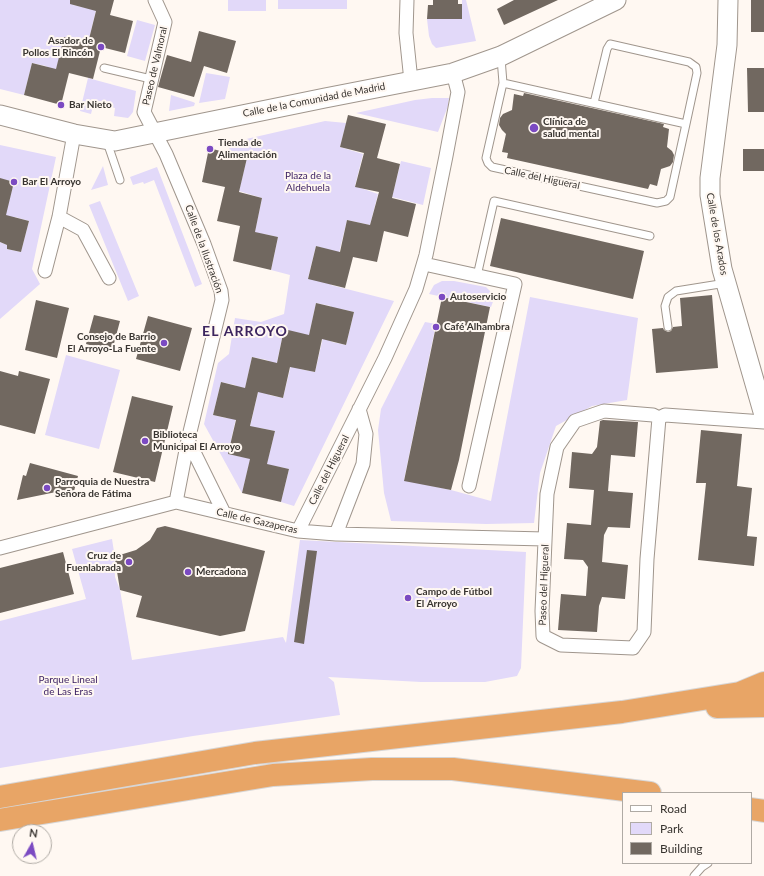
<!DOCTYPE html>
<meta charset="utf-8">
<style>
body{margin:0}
#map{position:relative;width:764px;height:876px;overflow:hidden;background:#fff8f2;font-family:Lato,sans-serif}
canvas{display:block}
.legend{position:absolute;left:622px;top:792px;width:130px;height:72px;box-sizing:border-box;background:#fff8f2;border:1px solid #afaaa4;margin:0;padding:5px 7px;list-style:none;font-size:12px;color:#383430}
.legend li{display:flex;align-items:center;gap:8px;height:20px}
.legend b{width:20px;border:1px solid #afaaa4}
.north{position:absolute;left:12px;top:824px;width:40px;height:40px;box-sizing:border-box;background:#fff8f2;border:1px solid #afaaa4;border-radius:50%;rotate:8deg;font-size:11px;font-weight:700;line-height:16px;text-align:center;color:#383430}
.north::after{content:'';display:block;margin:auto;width:14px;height:18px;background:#7b4ac2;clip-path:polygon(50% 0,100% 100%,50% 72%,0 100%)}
</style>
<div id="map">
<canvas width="764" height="876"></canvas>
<ul class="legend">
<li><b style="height:5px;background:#fff"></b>Road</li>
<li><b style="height:11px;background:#e2d9f9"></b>Park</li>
<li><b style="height:11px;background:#716860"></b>Building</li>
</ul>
<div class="north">N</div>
</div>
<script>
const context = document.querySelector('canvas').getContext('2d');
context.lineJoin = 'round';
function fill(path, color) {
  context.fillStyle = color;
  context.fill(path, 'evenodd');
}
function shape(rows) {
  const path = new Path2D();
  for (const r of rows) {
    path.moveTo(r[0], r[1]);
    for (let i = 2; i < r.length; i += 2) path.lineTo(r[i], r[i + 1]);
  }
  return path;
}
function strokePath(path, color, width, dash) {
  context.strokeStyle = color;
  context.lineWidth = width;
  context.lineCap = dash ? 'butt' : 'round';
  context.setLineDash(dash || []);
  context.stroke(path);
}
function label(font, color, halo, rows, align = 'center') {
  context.font = font + ' Lato,sans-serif';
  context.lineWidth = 4;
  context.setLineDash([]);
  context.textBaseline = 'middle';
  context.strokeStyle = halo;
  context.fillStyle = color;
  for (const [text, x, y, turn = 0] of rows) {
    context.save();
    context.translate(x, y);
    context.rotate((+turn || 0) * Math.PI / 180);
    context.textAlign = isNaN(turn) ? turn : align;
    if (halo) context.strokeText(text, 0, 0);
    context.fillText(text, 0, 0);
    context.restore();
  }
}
fill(shape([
 [0,0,74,0,73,5,87,8,97,6,87,47,78,40,65,37,55,73,46,66,32,63,24,95,0,89],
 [228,0,266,0,266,11,228,11],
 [278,0,347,0,347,9,278,9],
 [462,0,466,0,476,41,436,48,432,44,429,36,427,19,462,19],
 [137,20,155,25,145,61,127,56],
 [206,73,230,77,225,99,199,103],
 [88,78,136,91,133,112,130,116,128,118,114,116,115,108,101,104,93,106,91,114,80,111],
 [171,95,193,102,195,103,194,106,169,111],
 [432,98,449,98,448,106,438,132,356,113,415,100],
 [325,121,346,123,340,147,363,154,355,186,378,194,370,225,347,220,339,253,316,246,308,278,322,282,332,280,331,285,394,301,294,506,281,502,289,469,275,466,265,471,275,431,260,428,249,431,259,388,270,391,269,395,283,398,292,361,300,369,315,372,324,333,332,342,346,345,354,312,341,309,329,313,331,306,316,303,308,340,284,329,276,367,267,360,252,357,244,393,235,385,221,382,213,415,226,418,227,416,236,418,228,454,242,457,251,456,242,493,204,424,218,363,229,354,235,318,261,322,284,314,290,275,271,270,278,237,264,234,254,236,262,198,239,191,247,158,224,152,242,140],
 [0,145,56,157,32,269,40,284,0,319,0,242,7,245,7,249,21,252,29,221,15,217,14,223,4,220,14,182,1,179,0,181],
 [401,161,431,168,423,205,392,197],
 [103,166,108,185,91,190],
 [157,167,202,284,195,287,154,180,144,184,143,182,133,185,130,177],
 [100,201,139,296,128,301,89,205],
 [442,281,454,281,486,287,493,294,494,299,491,307,429,294,434,285],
 [530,297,638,318,627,400,592,406,556,426,540,473,534,523,486,524,391,521,384,493,378,430,381,409,425,322,436,324,404,480,451,490,491,501],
 [66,355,120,370,99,449,45,435],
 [112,539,114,552,115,577,120,590,132,660,283,637,286,643,300,540,526,552,521,668,517,676,485,682,421,682,328,677,334,682,340,715,193,736,0,768,0,621,86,599,72,549]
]), '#e2d9f9');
fill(shape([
 [70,0,114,0,110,15,133,21,125,53,101,47,93,79,69,73,61,105,24,95,32,63,56,69,64,37,88,43,96,11,70,4],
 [433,0,458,0,458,4,462,4,462,19,427,19,428,5,433,5],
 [514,0,558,0,504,25,497,9],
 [751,0,764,0,764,32,751,32],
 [199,31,236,41,227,73,204,66,194,97,158,87,167,55,191,62],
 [747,68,764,68,764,112,748,112],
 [524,93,664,124,663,127,669,129,667,147,672,151,674,155,673,162,670,166,661,169,657,186,650,184,648,189,507,158,508,153,502,152,506,134,502,130,499,125,500,118,503,114,512,110,514,94,523,96],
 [348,115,386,124,377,158,400,164,392,198,416,204,408,237,384,231,377,262,353,257,345,288,308,279,316,246,340,252,347,220,370,225,379,192,355,187,364,153,340,147],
 [209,148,247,158,239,192,262,198,255,232,278,237,271,270,233,261,240,226,217,221,225,187,202,182],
 [743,149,764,149,764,171,743,171],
 [0,178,14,182,6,215,29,221,21,252,7,249,7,245,0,242],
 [501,218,644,251,633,299,490,266],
 [712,295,718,368,656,373,652,329,663,328,664,330,668,332,671,331,673,327,682,326,680,298],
 [442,297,490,307,459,460,451,490,404,481],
 [36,300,69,308,57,358,25,350],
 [316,303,354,312,346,345,322,339,315,372,290,367,283,398,258,392,250,426,275,431,267,464,289,469,281,502,242,493,250,459,228,454,236,420,213,415,221,382,245,388,252,357,277,363,284,329,309,335],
 [94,315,120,321,112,351,86,344],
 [148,316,192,328,180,371,136,359],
 [0,371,18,376,19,371,50,379,35,434,0,425],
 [132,396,173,406,155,482,113,472],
 [603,420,638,422,635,457,611,455,608,491,633,493,630,528,608,527,604,535,602,562,628,565,625,599,602,597,599,606,597,632,558,630,561,594,586,596,588,567,583,560,564,559,567,523,591,525,594,490,569,488,572,452,592,454,597,447,600,421],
 [701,430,742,434,737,486,752,488,747,536,757,537,754,566,698,560,706,483,696,483],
 [30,463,78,476,73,495,61,491,17,500,23,475,26,476],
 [165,526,265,551,245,631,220,636,136,617,142,596,120,590,114,553,123,554,136,550,150,540,157,528],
 [307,550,317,551,304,644,294,642],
 [63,552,74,594,0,613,0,568]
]), '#716860');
const lane = shape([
 [501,58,503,83],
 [104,68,151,79],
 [594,103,607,49,610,44,689,62,696,67,697,73,686,124,670,197,666,201,657,203,492,167,488,163,486,158,503,83,686,124],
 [107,142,120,180],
 [477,276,494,201,650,236],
 [668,327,665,306,668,297,676,291,726,283],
 [694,876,702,867,708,863]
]);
const street = shape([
 [155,0,165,22,144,112,166,154,204,244,221,291,222,300,188,440,176,502],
 [407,0,406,33,411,81],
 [59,217,83,230,109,278],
 [424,264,515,284,469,486],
 [45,271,59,217,74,134],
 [604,411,653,415,659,418,647,559,644,632,633,648,561,645,543,636,542,611,547,494,557,447,575,421,604,411],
 [659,418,665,415,764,422],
 [188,440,224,513],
 [298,531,385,358,416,289,426,255,446,156,458,92,453,73],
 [336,534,363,464,366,434,359,409],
 [0,548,176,502,298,531,336,534,545,539]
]);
const secondary = shape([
 [728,0,727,45,710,178,710,195,722,269,764,415],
 [0,115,74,134,115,141,325,98,453,73,501,56,616,0]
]);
const highway = shape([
 [717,707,764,706],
 [0,797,255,753,622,712,740,693,764,683],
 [751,809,764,811],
 [0,820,273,775,372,769,453,769,650,793]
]);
strokePath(lane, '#a0968d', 9);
strokePath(street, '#a0968d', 15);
strokePath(secondary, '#a0968d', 21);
strokePath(highway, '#d7d6d6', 24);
strokePath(lane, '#fff', 7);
strokePath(street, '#fff', 13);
strokePath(secondary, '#fff', 19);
strokePath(highway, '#e8a566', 22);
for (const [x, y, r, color] of [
 [101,47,4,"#7b4ac2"],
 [61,105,4,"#7b4ac2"],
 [534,128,5,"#7b4ac2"],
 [210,149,4,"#7b4ac2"],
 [14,182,4,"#7b4ac2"],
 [442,297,4,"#7b4ac2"],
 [436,327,4,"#7b4ac2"],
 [164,343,4,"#7b4ac2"],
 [145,441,4,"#7b4ac2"],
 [47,488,4,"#7b4ac2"],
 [129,562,4,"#7b4ac2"],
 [188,572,4,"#7b4ac2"],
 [408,598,4,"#7b4ac2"]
]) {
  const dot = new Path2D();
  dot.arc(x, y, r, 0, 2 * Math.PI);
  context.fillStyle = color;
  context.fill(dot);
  strokePath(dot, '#fff8f2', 1.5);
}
label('bold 10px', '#383430', '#fff8f2', [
 ["Asador de",93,41,"right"],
 ["Pollos El Rincón",93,53,"right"],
 ["Bar Nieto",69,105],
 ["Clínica de",543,122],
 ["salud mental",543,134],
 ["Tienda de",218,143],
 ["Alimentación",218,155],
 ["Bar El Arroyo",22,182],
 ["Autoservicio",450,297],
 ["Café Alhambra",444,327],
 ["Consejo de Barrio",156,337,"right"],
 ["El Arroyo-La Fuente",156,349,"right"],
 ["Biblioteca",153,435],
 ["Municipal El Arroyo",153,447],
 ["Parroquia de Nuestra",55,482],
 ["Señora de Fátima",55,494],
 ["Cruz de",121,556,"right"],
 ["Fuenlabrada",121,568,"right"],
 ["Mercadona",196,572],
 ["Campo de Fútbol",416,592],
 ["El Arroyo",416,604]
], 'left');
label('10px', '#383430', '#fff8f2', [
 ["Paseo de Valmoral",155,66,-77],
 ["Calle de la Comunidad de Madrid",314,100,-11],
 ["Calle del Higueral",542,178,12],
 ["Calle de los Arados",717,234,80],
 ["Calle de la Ilustración",204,249,70],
 ["Calle del Higueral",329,470,-63],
 ["Calle de Gazaperas",257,521,13],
 ["Paseo del Higueral",544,585,-88]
]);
label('10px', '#391d60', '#fff8f2', [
 ["Plaza de la",308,176],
 ["Aldehuela",308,188],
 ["Parque Lineal",68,680],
 ["de Las Eras",68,692]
]);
context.letterSpacing = '1px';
label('bold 14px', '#3c255f', '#fff8f2', [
 ["EL ARROYO",245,331]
]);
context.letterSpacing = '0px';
</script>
